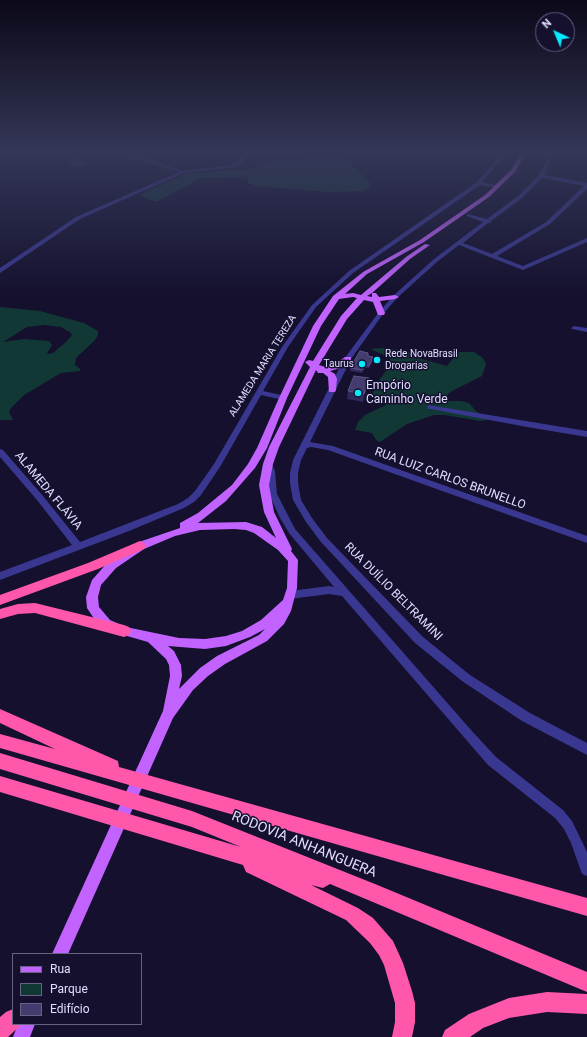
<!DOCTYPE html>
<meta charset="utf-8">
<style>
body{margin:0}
#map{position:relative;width:587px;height:1037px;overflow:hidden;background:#14102e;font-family:Roboto,sans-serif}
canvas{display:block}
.legend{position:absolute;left:12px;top:953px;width:130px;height:72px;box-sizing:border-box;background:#14102e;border:1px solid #666282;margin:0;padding:5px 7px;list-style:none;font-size:12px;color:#e0dcff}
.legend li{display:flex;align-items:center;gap:8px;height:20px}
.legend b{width:20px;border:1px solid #666282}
.north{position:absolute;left:535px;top:12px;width:40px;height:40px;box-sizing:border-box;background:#14102e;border:1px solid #666282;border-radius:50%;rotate:316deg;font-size:11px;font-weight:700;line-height:16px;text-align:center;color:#e0dcff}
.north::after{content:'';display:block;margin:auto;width:14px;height:18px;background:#08eaff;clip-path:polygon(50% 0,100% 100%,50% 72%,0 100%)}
</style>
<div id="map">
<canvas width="587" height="1037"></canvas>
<ul class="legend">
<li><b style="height:5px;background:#c263ff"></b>Rua</li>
<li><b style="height:11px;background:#123836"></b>Parque</li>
<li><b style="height:11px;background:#443b6e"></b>Edifício</li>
</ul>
<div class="north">N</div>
</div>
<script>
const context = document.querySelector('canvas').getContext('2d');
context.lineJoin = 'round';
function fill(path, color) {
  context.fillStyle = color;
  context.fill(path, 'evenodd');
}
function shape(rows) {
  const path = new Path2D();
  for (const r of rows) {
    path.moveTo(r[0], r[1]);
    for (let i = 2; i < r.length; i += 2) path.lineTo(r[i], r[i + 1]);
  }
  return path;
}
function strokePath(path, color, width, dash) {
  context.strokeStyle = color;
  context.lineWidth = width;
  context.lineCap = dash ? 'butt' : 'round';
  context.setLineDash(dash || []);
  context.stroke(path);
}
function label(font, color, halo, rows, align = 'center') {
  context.font = font + ' Roboto,sans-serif';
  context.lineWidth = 3;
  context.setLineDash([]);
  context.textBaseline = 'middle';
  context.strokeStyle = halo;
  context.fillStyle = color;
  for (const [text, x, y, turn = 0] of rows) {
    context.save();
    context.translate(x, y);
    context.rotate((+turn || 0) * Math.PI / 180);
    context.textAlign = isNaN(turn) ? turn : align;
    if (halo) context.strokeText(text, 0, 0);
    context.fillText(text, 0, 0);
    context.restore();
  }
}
fill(shape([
 [81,153,93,153,83,160,87,165,75,167,67,163],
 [117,153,166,153,157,157,157,159,159,162,151,163,139,160,127,160,122,156,116,155],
 [323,153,358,153,344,160,357,169,371,185,363,191,329,192,255,186,249,183,246,177,201,178,156,202,139,195,188,173,253,169,257,166,278,159,295,158,310,158],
 [0,307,40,311,84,323,98,331,98,335,95,340,76,358,75,365,80,369,80,371,61,373,24,395,10,409,9,412,13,420,0,420],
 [44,325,61,327,70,332,72,335,66,342,53,353,48,354,47,353,52,345,49,341,24,339,3,342,27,327],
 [383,348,406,351,422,359,447,366,458,352,474,352,483,358,486,364,482,376,452,391,448,394,447,397,449,401,461,401,469,403,477,412,487,417,488,420,480,421,445,415,434,415,407,424,380,442,376,440,372,433,355,430,358,422,365,415,386,405,371,397,377,383,389,367,390,359,382,354,370,349]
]), '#123836');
fill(shape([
 [17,153,35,153,33,154,17,153],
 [120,153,128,153,183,171,233,165,239,160,243,153,248,153,243,162,236,167,184,173,80,219,0,273,0,268,76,217,179,172,120,153],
 [502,153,507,153,482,182,499,186,499,188,480,185,353,273,316,307,288,347,263,391,286,396,287,398,283,400,261,395,220,467,201,495,194,502,184,508,129,531,0,580,0,572,72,545,37,500,0,457,0,449,3,450,43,496,80,542,178,504,188,498,195,491,214,464,282,347,312,305,349,271,477,182,502,153],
 [531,153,554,153,544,175,587,183,587,189,550,224,497,256,523,266,587,238,587,242,523,270,459,245,438,261,397,298,383,314,351,359,310,442,333,446,587,536,587,543,328,450,311,447,307,448,301,460,298,473,298,483,301,500,312,518,327,538,423,637,470,675,530,713,587,743,587,755,522,721,462,681,415,643,321,542,306,522,293,500,290,483,290,473,293,460,328,390,344,359,379,312,393,296,434,259,483,222,467,216,467,214,487,219,518,196,539,175,548,157,531,153],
 [542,178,584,186,546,222,492,254,463,243,488,223,491,223,491,221,522,198,542,178],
 [574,326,587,328,587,332,572,329,571,328,574,326],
 [428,405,587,431,587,437,527,427,431,409,428,409,428,405],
 [268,461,271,462,275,471,277,494,295,529,471,730,496,757,563,810,572,821,587,852,587,876,582,874,571,843,564,829,555,818,488,765,342,596,329,594,290,599,286,598,285,595,286,592,290,591,329,586,334,587,289,533,280,518,269,494,267,471,264,464,268,461]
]), '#393790');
fill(shape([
 [521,153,526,153,515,172,489,197,424,242,367,274,345,294,353,293,361,295,406,257,425,244,430,245,410,259,372,293,376,293,379,297,395,295,399,297,395,299,380,301,385,313,384,315,378,315,373,302,364,300,347,319,319,365,325,367,335,364,345,357,351,357,351,361,341,368,330,371,335,374,337,379,336,390,335,392,329,392,328,377,323,373,318,373,316,370,279,447,273,464,269,485,274,512,292,549,291,551,298,560,297,588,291,611,284,624,267,641,225,664,208,676,193,690,173,718,68,954,52,954,163,711,170,676,169,665,166,659,148,642,120,634,102,626,95,620,87,608,86,597,92,580,108,562,136,543,180,528,180,523,198,513,232,485,248,464,257,448,279,398,313,326,333,296,363,272,420,240,485,195,511,170,521,153],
 [372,293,372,297,367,296,372,293],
 [353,297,357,298,341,316,313,361,309,360,305,362,310,367,269,447,263,464,259,485,264,512,276,538,262,527,246,522,198,523,226,501,255,468,267,448,287,398,321,326,339,299,353,297],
 [234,529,246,530,254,533,278,550,288,561,287,588,283,600,261,620,242,631,226,636,205,639,179,638,126,627,110,620,99,607,98,597,101,585,116,568,144,549,175,536,200,530,234,529],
 [265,629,259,635,217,656,200,668,179,689,182,676,181,665,174,651,168,646,205,649,226,646,250,637,265,629],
 [18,1024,35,1024,30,1037,13,1037,18,1024]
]), '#c263ff');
fill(shape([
 [140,541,144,543,146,546,144,549,98,569,0,605,0,595,88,563,140,541],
 [35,603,124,625,129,627,131,631,129,635,124,637,35,613,18,614,0,619,0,609,18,604,35,603],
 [0,709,118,761,119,767,587,898,587,916,0,748,0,734,55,749,0,723,0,709],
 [0,753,192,811,375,884,587,972,587,992,330,884,323,888,311,885,358,908,373,918,393,941,403,963,412,991,415,1003,415,1022,412,1037,392,1037,395,1022,395,1003,384,965,379,955,370,943,346,920,246,872,243,865,0,792,0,776,241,847,192,827,0,769,0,753],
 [547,992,587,994,587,1014,547,1012,509,1018,483,1028,470,1037,442,1037,445,1030,469,1014,509,998,547,992],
 [13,1009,13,1024,21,1024,20,1026,8,1037,0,1037,0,1017,6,1012,13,1009]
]), '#ff57aa');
fill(shape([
 [565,153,587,153,584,159,564,157],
 [368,356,373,357,373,360,369,368,365,368,362,373,350,371,350,368],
 [368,386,363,402,347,399,348,391]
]), '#31285c');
fill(shape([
 [369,378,368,386,363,402,364,394]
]), '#1e1642');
const building = shape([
 [360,351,368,353,368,356,373,357,369,366,365,365,362,370,350,368,360,351],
 [354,376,369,378,364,394,348,391,354,376]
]);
fill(building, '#443b6e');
strokePath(building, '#5c5484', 1);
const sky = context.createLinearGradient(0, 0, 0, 299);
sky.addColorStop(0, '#0b0919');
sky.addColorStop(0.51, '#343757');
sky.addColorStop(1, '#34375700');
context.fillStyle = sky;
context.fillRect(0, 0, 587, 299);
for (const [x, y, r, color] of [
 [377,360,4,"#08eaff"],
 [362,364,4,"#08eaff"],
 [358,393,4,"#08eaff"]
]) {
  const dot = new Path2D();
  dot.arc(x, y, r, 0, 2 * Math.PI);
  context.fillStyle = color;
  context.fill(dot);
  strokePath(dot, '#14102e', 1.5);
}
label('10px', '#e0dcff', '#14102e', [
 ["Rede NovaBrasil",385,354],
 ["Drogarias",385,366],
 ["Taurus",354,364,"right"]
], 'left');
label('10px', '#e0dcff', '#14102e', [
 ["ALAMEDA MARIA TEREZA",263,366,-58]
]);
label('12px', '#e0dcff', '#14102e', [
 ["Empório",366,386],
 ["Caminho Verde",366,400]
], 'left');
label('12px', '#e0dcff', '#14102e', [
 ["RUA LUIZ CARLOS BRUNELLO",450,479,20],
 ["ALAMEDA FLÁVIA",48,491,50],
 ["RUA DUÍLIO BELTRAMINI",393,592,45]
]);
label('14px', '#e0dcff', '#14102e', [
 ["RODOVIA ANHANGUERA",304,845,22]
]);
</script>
